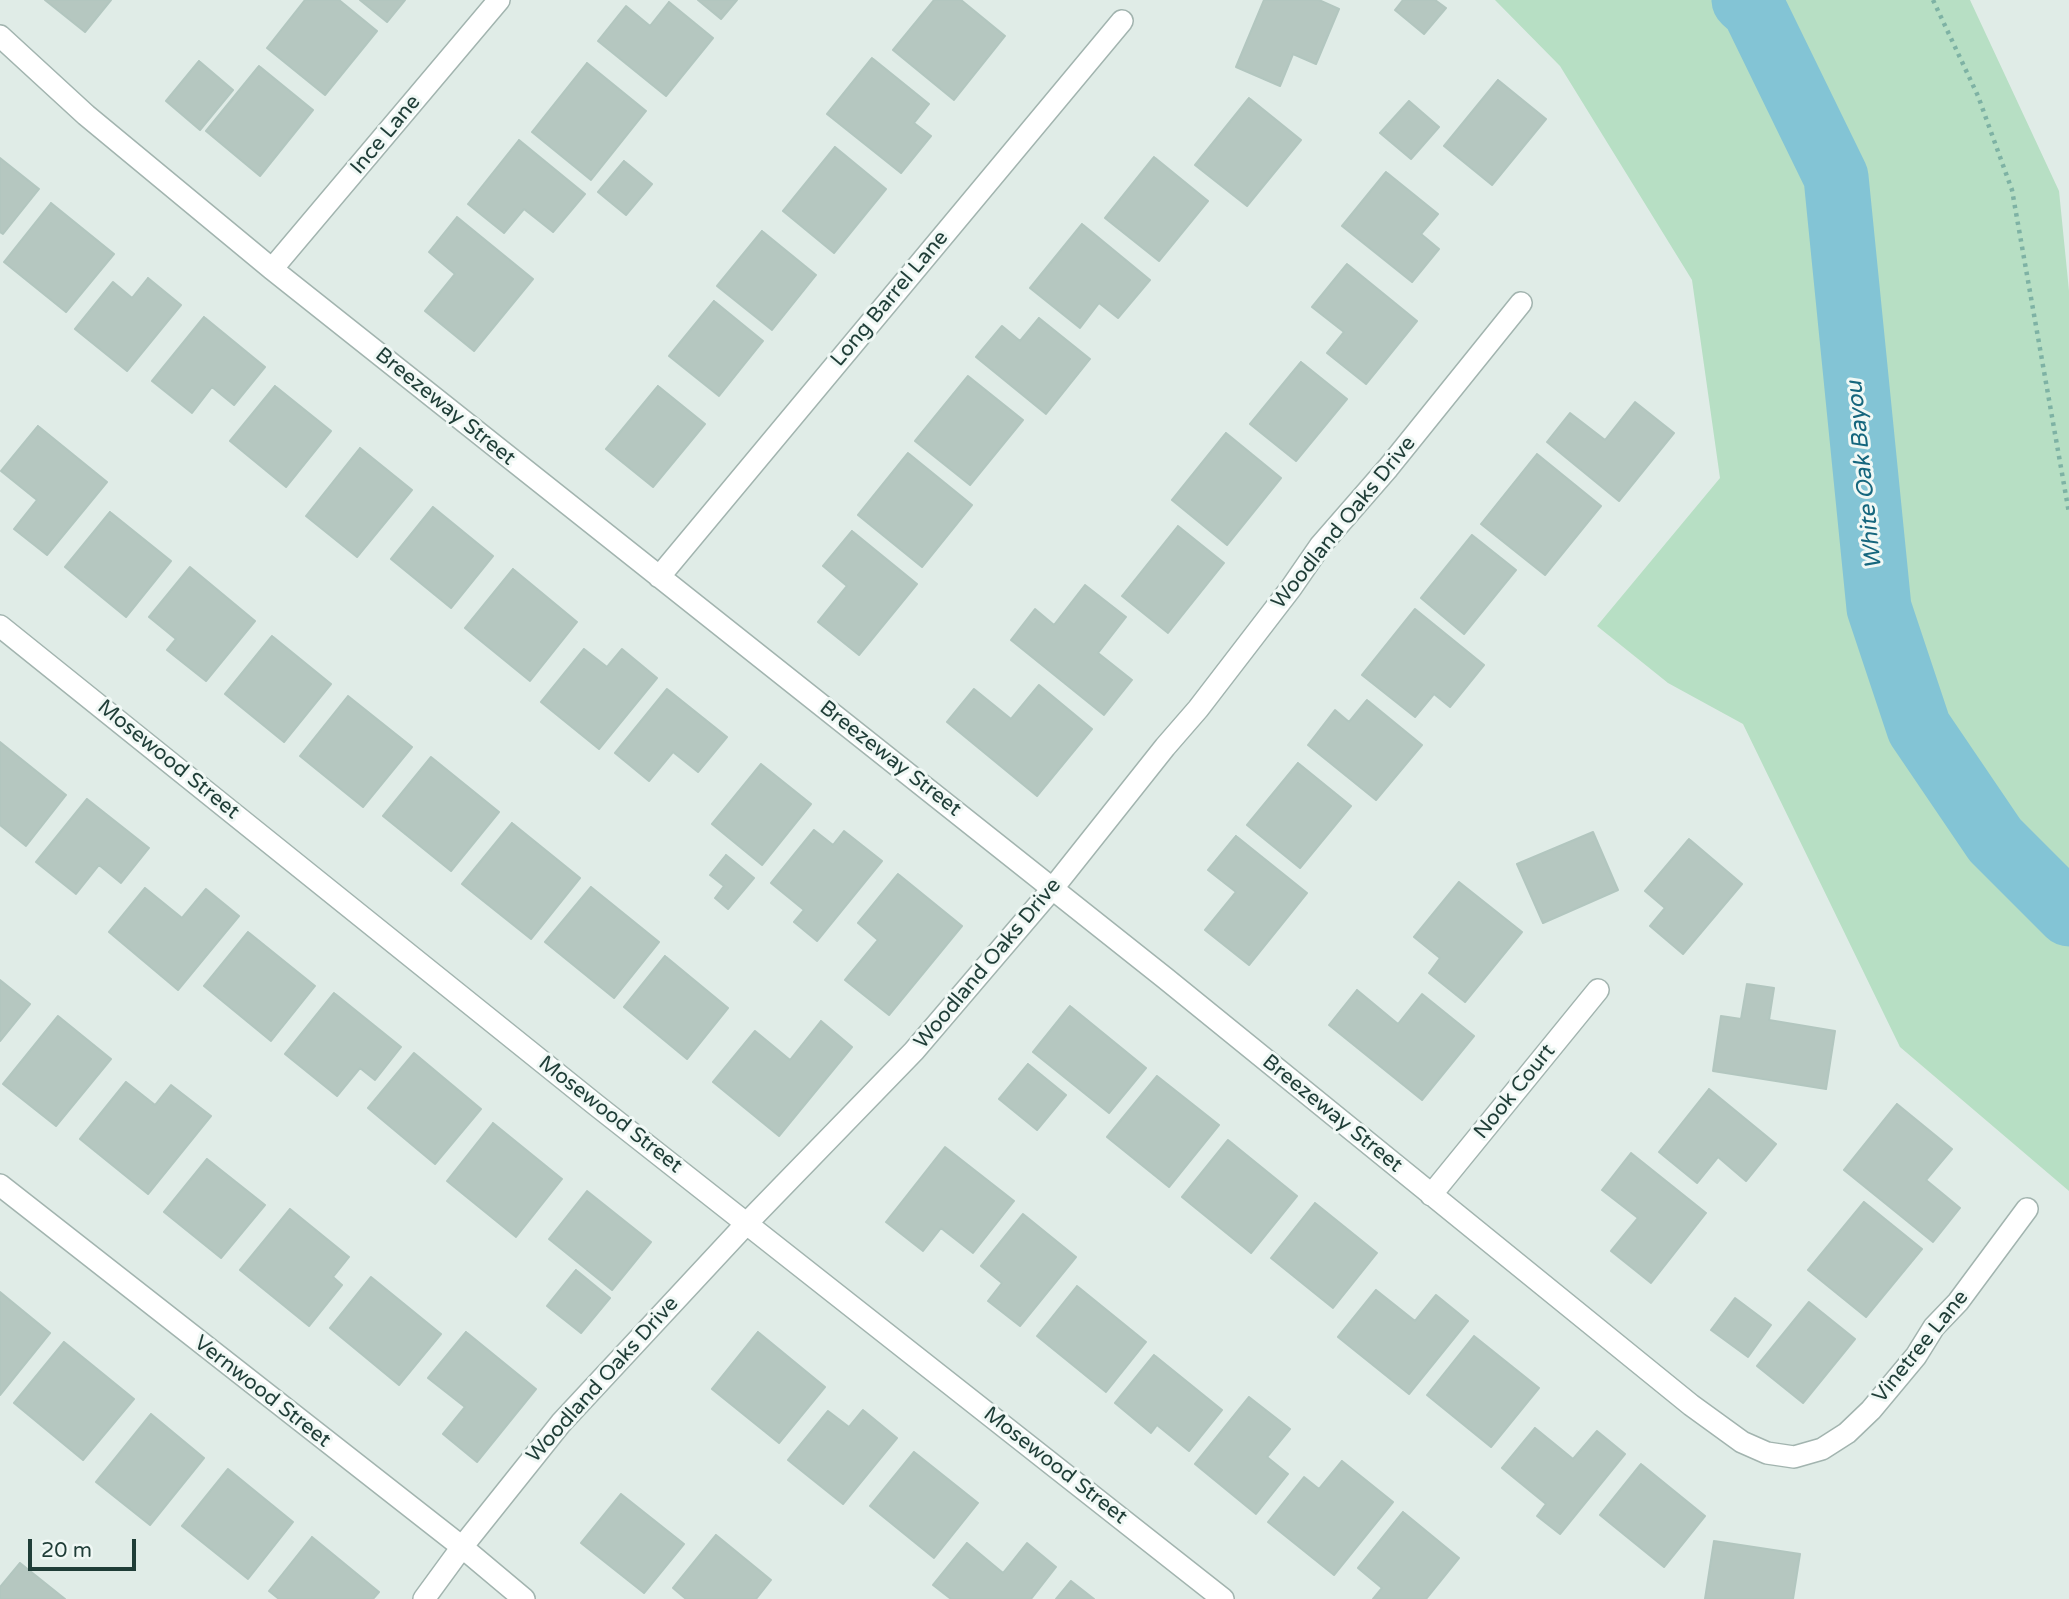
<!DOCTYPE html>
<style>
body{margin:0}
#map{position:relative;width:2069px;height:1599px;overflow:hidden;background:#e0ece7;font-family:"Varela Round",sans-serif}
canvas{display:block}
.scale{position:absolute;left:28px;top:1539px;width:108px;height:32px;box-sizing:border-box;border:4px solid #1f3d37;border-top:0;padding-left:9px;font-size:21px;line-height:24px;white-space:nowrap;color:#1f3d37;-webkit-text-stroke:5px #f0f8f5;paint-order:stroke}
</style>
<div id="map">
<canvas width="2069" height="1599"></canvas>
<div class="scale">20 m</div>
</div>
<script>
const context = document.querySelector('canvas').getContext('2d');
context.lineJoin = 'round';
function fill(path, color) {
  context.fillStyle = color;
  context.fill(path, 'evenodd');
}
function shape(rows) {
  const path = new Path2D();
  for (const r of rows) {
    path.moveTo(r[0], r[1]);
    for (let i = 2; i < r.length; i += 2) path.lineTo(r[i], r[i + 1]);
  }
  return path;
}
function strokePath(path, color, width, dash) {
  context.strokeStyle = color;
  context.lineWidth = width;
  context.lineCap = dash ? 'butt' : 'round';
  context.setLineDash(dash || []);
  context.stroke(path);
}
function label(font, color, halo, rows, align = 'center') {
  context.font = font + ' "Varela Round",sans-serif';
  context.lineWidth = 6;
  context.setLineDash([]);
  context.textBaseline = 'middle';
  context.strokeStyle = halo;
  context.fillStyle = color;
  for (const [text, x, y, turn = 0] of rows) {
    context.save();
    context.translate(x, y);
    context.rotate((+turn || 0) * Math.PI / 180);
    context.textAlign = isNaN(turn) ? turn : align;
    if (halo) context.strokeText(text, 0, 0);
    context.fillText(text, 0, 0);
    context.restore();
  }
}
fill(shape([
 [1495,0,1970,0,2059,191,2069,291,2069,1191,1900,1047,1743,724,1668,683,1597,626,1720,478,1692,280,1560,66]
]), '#b7dfc4');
strokePath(shape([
 [1744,0,1754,9,1836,177,1879,608,1919,728,1995,840,2069,914]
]), '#83c4d5', 65);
const building = shape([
 [45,0,111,0,85,32,45,0],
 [305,0,339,0,377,31,325,95,267,48,305,0],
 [360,0,405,0,387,22,360,0],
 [698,0,737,0,721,19,698,0],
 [934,0,961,0,1005,36,954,100,893,50,934,0],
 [1264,0,1319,0,1339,9,1316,64,1293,54,1280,86,1236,67,1264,0],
 [1403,0,1435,0,1446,8,1424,34,1395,10,1403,0],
 [669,2,713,38,666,96,598,41,626,6,650,26,669,2],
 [872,58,929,104,914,123,931,136,901,173,827,114,872,58],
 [199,61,233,90,200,130,166,101,199,61],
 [587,63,646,111,591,180,532,132,587,63],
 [259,66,313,110,260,176,206,131,259,66],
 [1498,80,1546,119,1492,185,1444,146,1498,80],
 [1249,98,1301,140,1247,206,1195,165,1249,98],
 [1409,101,1439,127,1411,159,1380,133,1409,101],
 [519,140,585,194,553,232,524,209,504,233,468,204,519,140],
 [835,147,886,189,834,253,783,211,835,147],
 [1154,157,1208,201,1159,261,1105,218,1154,157],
 [0,158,39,189,3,234,0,232,0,158],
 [624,161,652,184,626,215,598,192,624,161],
 [1386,172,1438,214,1421,234,1439,249,1412,282,1342,226,1386,172],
 [51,203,114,254,66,312,4,262,51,203],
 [457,217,533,279,474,351,425,311,455,274,429,252,457,217],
 [1082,224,1150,280,1118,318,1099,303,1080,328,1030,288,1082,224],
 [762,231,816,275,772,330,717,286,762,231],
 [1347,264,1417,321,1366,384,1327,353,1344,332,1312,307,1347,264],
 [148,278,181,305,127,371,75,329,113,282,132,298,148,278],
 [714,301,763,341,719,396,669,356,714,301],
 [204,317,265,367,234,405,212,387,192,413,152,381,204,317],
 [1039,318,1090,359,1046,414,976,357,1002,326,1020,341,1039,318],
 [1301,362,1347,399,1296,461,1250,424,1301,362],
 [968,376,1023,420,970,485,915,441,968,376],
 [275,386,331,431,286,487,230,441,275,386],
 [658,386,705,424,653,487,606,449,658,386],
 [1635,402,1674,433,1619,501,1547,442,1570,413,1605,440,1635,402],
 [38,426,107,482,47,555,14,529,37,500,1,471,38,426],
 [1226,433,1281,478,1227,545,1172,500,1226,433],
 [360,448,412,490,357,557,306,516,360,448],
 [908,453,972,505,922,567,858,515,908,453],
 [1537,454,1601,506,1545,575,1481,524,1537,454],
 [433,507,493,556,451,608,391,559,433,507],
 [110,512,171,561,126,617,65,567,110,512],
 [1178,526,1224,563,1168,633,1122,596,1178,526],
 [852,531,917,584,859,655,818,622,847,586,823,566,852,531],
 [1472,535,1516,570,1464,634,1421,598,1472,535],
 [190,567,255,621,206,681,167,650,176,639,149,617,190,567],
 [513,569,577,622,530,681,465,628,513,569],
 [1085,585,1126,617,1098,653,1132,680,1104,715,1011,640,1035,609,1054,625,1085,585],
 [1415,609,1484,665,1450,707,1434,694,1415,717,1362,675,1415,609],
 [272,636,331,684,284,742,225,694,272,636],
 [584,649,607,667,622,649,657,678,599,749,541,702,584,649],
 [1039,685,1092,729,1037,796,947,722,974,689,1011,719,1039,685],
 [667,689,727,737,698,772,673,752,649,781,615,753,667,689],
 [348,696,412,747,363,807,300,756,348,696],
 [1367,700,1422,745,1376,800,1308,745,1335,710,1349,722,1367,700],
 [0,742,66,795,26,846,0,825,0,742],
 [431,757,499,812,451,871,383,816,431,757],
 [1298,763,1351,806,1300,868,1247,825,1298,763],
 [761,764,811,804,762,865,712,824,761,764],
 [87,799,149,848,121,883,99,865,76,894,36,862,87,799],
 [512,823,580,878,531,939,462,884,512,823],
 [814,830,833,845,844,831,882,861,817,941,794,922,804,910,771,883,814,830],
 [1593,832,1618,890,1543,923,1517,864,1593,832],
 [1236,836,1307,893,1249,965,1205,930,1236,892,1208,870,1236,836],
 [1689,839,1742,884,1683,954,1650,926,1665,908,1645,891,1689,839],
 [726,855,754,878,728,909,715,898,724,886,710,875,726,855],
 [898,874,962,926,889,1015,845,980,878,940,858,923,898,874],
 [1459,882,1522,932,1465,1002,1429,973,1440,958,1414,937,1459,882],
 [591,887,659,942,614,998,545,942,591,887],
 [145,888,182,918,206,889,239,916,178,990,109,932,145,888],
 [248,932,315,986,271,1041,204,986,248,932],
 [665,956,728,1008,687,1059,624,1007,665,956],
 [0,980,30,1004,0,1041,0,980],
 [1747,984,1774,988,1769,1020,1835,1031,1826,1089,1713,1071,1721,1016,1741,1019,1747,984],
 [1357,990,1398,1024,1422,994,1474,1036,1422,1100,1329,1025,1357,990],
 [334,993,401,1047,375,1080,360,1068,337,1096,285,1054,334,993],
 [1070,1006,1146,1068,1109,1113,1033,1052,1070,1006],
 [58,1016,111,1059,56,1126,3,1084,58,1016],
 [821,1021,852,1047,779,1136,713,1082,755,1031,790,1060,821,1021],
 [414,1053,481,1109,435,1164,368,1108,414,1053],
 [1028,1064,1066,1095,1037,1130,999,1099,1028,1064],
 [1157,1076,1219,1125,1169,1187,1107,1137,1157,1076],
 [126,1082,155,1105,171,1085,211,1116,148,1194,80,1139,126,1082],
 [1709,1089,1776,1144,1746,1181,1718,1157,1697,1183,1659,1152,1709,1089],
 [1897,1104,1952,1149,1926,1180,1960,1208,1933,1242,1844,1170,1897,1104],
 [493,1123,562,1179,516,1237,447,1181,493,1123],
 [1228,1140,1297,1196,1251,1253,1182,1197,1228,1140],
 [945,1147,1014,1201,973,1253,941,1228,923,1251,886,1222,945,1147],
 [1631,1153,1706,1213,1651,1283,1611,1251,1638,1218,1602,1190,1631,1153],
 [207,1159,265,1205,221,1258,164,1212,207,1159],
 [587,1191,651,1242,612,1290,549,1239,587,1191],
 [1864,1202,1922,1249,1866,1317,1808,1270,1864,1202],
 [1315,1203,1377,1253,1333,1308,1271,1258,1315,1203],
 [290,1209,349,1257,333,1277,342,1285,309,1326,240,1270,290,1209],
 [1023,1214,1076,1257,1020,1326,988,1301,1002,1283,981,1266,1023,1214],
 [576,1270,610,1298,581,1333,547,1306,576,1270],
 [371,1277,441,1334,399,1385,330,1328,371,1277],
 [1077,1286,1146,1342,1106,1392,1037,1336,1077,1286],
 [1376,1290,1415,1321,1436,1295,1468,1321,1409,1394,1338,1337,1376,1290],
 [0,1292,50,1333,0,1395,0,1292],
 [1735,1298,1771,1325,1748,1357,1711,1330,1735,1298],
 [1809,1302,1855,1339,1803,1403,1757,1366,1809,1302],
 [466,1332,536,1389,477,1462,443,1434,465,1407,428,1378,466,1332],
 [758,1332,825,1387,779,1443,712,1389,758,1332],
 [1474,1336,1539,1388,1491,1447,1427,1395,1474,1336],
 [64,1342,134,1399,83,1460,14,1403,64,1342],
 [1154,1355,1222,1410,1189,1451,1157,1425,1151,1433,1115,1403,1154,1355],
 [1249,1397,1290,1429,1267,1457,1288,1474,1256,1514,1195,1464,1249,1397],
 [863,1410,897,1438,843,1504,788,1460,828,1411,849,1427,863,1410],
 [151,1414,204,1458,150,1525,96,1482,151,1414],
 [1535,1428,1573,1459,1597,1431,1625,1454,1560,1534,1537,1516,1546,1504,1502,1468,1535,1428],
 [914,1452,978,1503,934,1558,870,1506,914,1452],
 [1342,1461,1393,1502,1334,1575,1268,1522,1304,1477,1319,1489,1342,1461],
 [1641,1464,1705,1516,1664,1567,1600,1515,1641,1464],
 [228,1469,293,1522,248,1579,182,1526,228,1469],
 [621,1494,684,1544,644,1593,581,1543,621,1494],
 [1403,1512,1459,1558,1426,1599,1373,1599,1382,1588,1358,1568,1403,1512],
 [716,1535,771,1580,756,1599,686,1599,673,1588,716,1535],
 [312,1537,379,1592,373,1599,279,1599,269,1591,312,1537],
 [1714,1541,1800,1554,1793,1599,1705,1599,1714,1541],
 [967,1543,1003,1573,1027,1543,1056,1567,1031,1599,951,1599,933,1585,967,1543],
 [20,1563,65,1599,0,1599,0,1587,20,1563],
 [1071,1581,1094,1599,1056,1599,1071,1581]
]);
fill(building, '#b5c7c0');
strokePath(building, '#b2c6bf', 2);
const minor = shape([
 [0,36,86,115,272,269,1165,978,1691,1405,1742,1442,1767,1453,1794,1457,1822,1449,1847,1433,1871,1410,1916,1356,1934,1327,1958,1302,2027,1209],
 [272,269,499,0],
 [659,577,1122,21],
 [0,626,596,1105,1223,1599],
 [0,1185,462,1547,524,1599],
 [1431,1195,1598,990],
 [424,1599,462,1547,561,1423,747,1223,914,1051,1053,888,1165,747,1198,709,1291,588,1320,546,1388,468,1521,303]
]);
strokePath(minor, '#a2b4af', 24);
strokePath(shape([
 [1933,0,1978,96,2012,190,2069,513]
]), '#7eb2a4', 4.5, [3.5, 5]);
strokePath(minor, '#fff', 21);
label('21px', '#1f3d37', '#f0f8f5', [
 ["Ince Lane",386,135,-50],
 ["Long Barrel Lane",890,299,-50],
 ["Breezeway Street",445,407,39],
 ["Woodland Oaks Drive",1344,523,-51],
 ["Breezeway Street",890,759,38],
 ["Mosewood Street",168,760,39],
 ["Woodland Oaks Drive",988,964,-50],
 ["Nook Court",1515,1092,-51],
 ["Breezeway Street",1332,1114,39],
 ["Mosewood Street",610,1115,38],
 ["Vinetree Lane",1921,1347,-51],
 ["Woodland Oaks Drive",603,1380,-48],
 ["Vernwood Street",262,1392,38],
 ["Mosewood Street",1055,1466,38]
]);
label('italic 23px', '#15667d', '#f0f8f5', [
 ["White Oak Bayou",1865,475,-96]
]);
</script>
